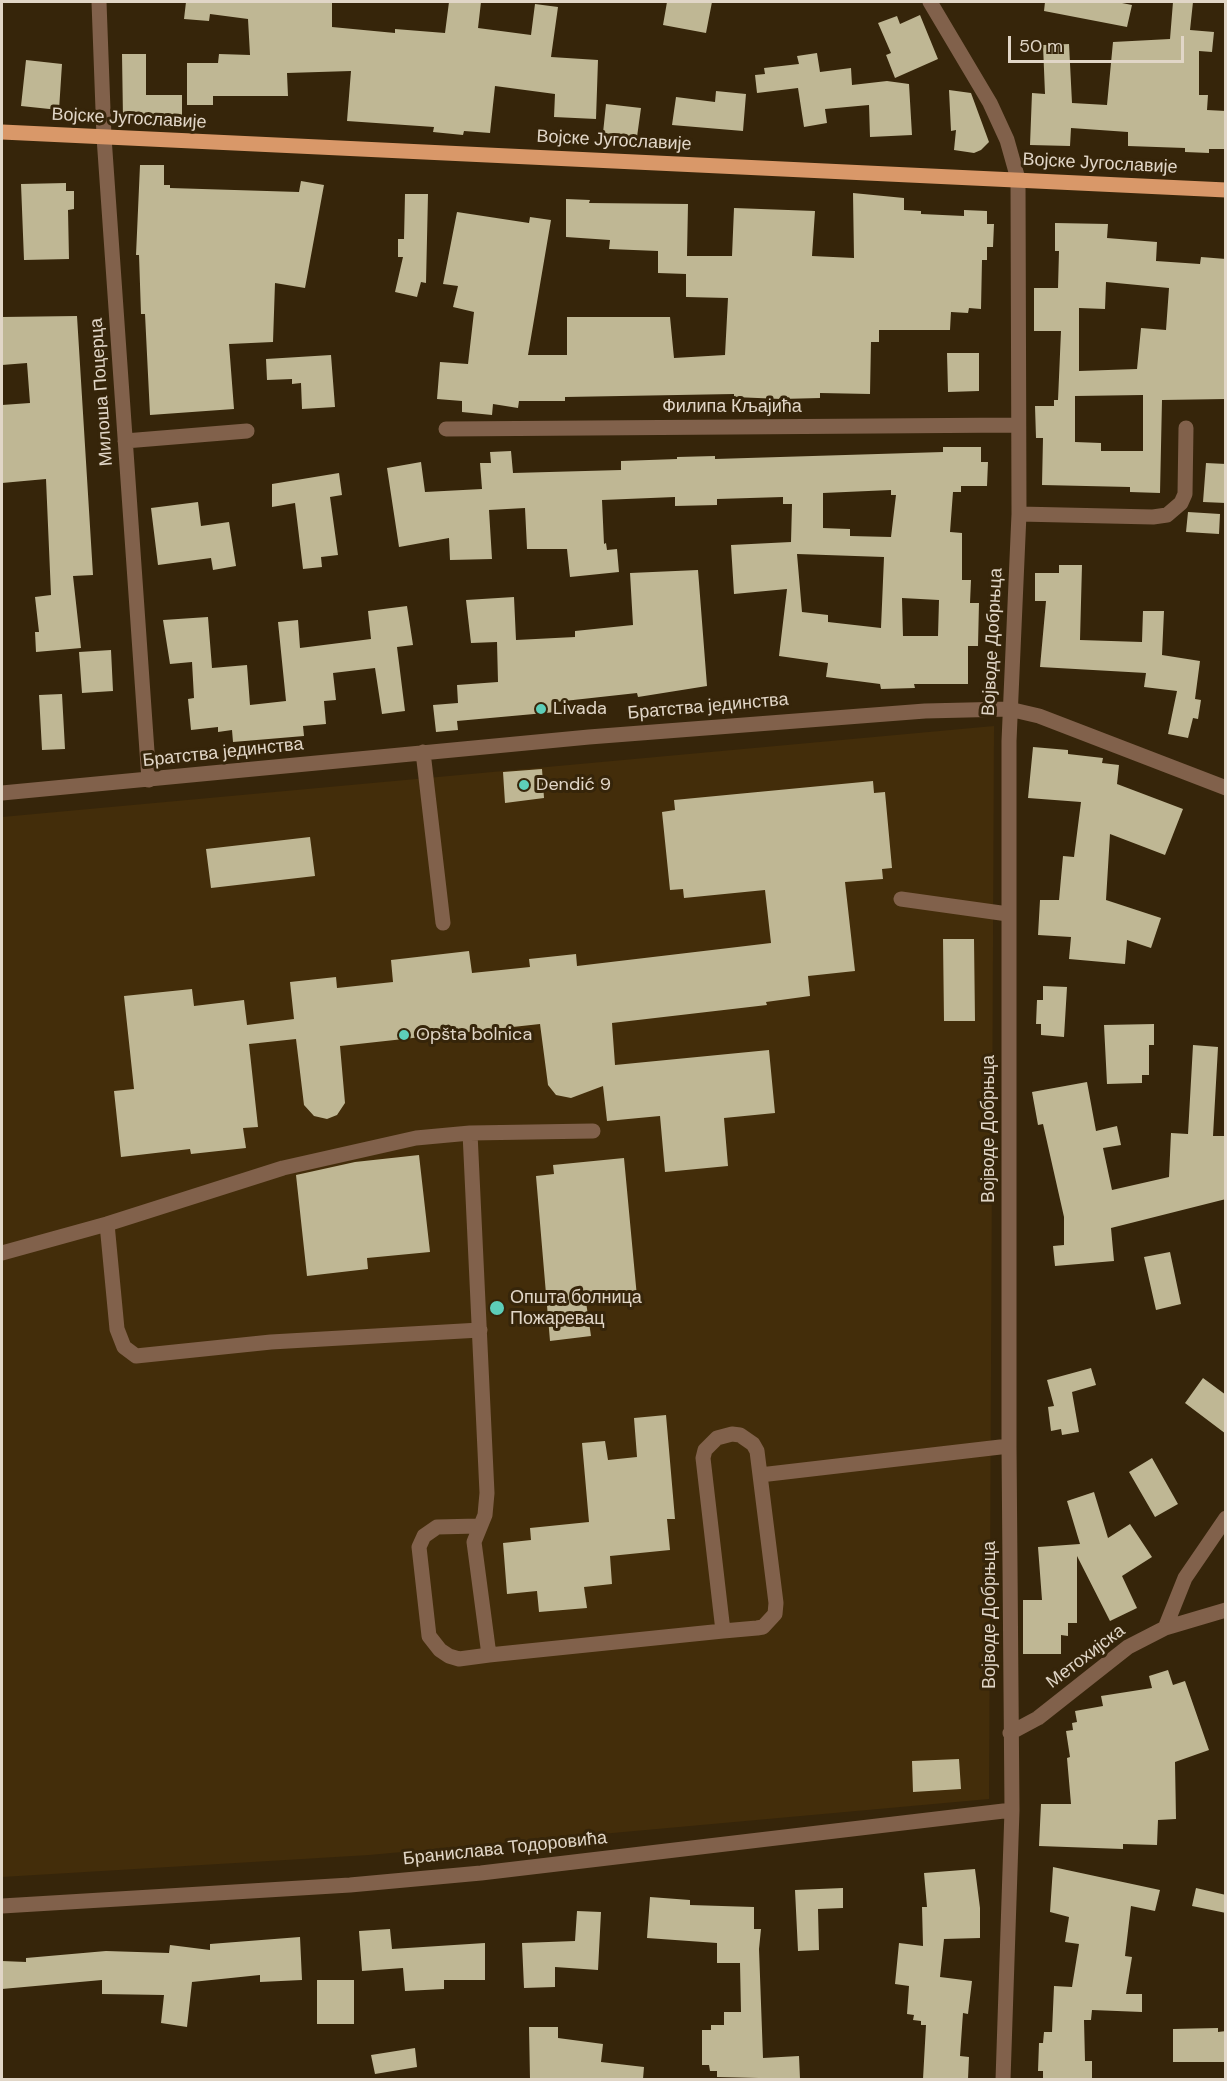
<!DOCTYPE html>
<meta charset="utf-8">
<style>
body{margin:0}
#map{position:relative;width:1227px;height:2081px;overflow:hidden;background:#36250a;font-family:"DM Sans",sans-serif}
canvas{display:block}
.frame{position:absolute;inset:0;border:3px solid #e1d6c7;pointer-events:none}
.scale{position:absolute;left:1008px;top:36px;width:176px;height:27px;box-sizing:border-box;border:3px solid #e1d6c7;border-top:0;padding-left:8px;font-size:18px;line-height:21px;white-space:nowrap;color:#e1d6c7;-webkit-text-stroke:4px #36250a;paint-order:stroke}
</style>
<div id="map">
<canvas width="1227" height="2081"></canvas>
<div class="frame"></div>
<div class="scale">50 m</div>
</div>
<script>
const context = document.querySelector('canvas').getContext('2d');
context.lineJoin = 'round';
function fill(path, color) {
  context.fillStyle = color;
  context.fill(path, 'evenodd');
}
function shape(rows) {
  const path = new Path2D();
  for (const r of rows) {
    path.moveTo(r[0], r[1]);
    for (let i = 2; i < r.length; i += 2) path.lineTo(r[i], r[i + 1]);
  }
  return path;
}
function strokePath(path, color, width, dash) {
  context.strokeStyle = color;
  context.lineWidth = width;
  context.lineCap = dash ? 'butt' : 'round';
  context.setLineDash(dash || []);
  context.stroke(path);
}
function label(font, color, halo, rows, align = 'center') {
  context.font = font + ' "DM Sans",sans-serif';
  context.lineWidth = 6;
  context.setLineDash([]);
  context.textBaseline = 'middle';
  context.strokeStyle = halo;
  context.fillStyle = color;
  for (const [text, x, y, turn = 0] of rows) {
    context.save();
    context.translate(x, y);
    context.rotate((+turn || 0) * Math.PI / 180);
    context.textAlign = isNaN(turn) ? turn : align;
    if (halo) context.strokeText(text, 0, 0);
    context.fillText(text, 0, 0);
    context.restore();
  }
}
fill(shape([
 [994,726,989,1799,369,1855,2,1877,2,817]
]), '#432d0a');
fill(shape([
 [186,2,332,2,332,27,395,33,395,29,445,33,449,2,481,2,478,28,531,35,535,4,558,7,551,57,598,60,596,119,554,117,555,94,495,86,490,133,464,131,463,135,433,132,434,127,347,121,351,71,287,73,288,96,213,96,213,105,187,105,187,63,218,63,219,54,250,55,248,19,210,14,209,21,184,19],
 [667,2,712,2,706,33,663,25],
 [1045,2,1117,2,1132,5,1127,27,1044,11],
 [1173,2,1193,2,1190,30,1214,32,1212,52,1199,51,1199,95,1208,95,1207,110,1226,111,1226,149,1209,149,1209,153,1185,152,1185,148,1128,146,1128,132,1071,128,1070,146,1030,145,1032,93,1045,94,1043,45,1069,44,1072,103,1107,105,1113,42,1170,39],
 [920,15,938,59,895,78,886,55,891,53,878,23,897,16,900,24],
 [817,53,820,72,851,68,852,85,887,81,909,84,912,135,870,137,869,105,825,109,827,123,804,127,798,88,757,93,755,75,765,74,764,68,799,64,797,56],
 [122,54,146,54,146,95,182,95,182,119,123,119],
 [26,60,62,64,59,110,21,106],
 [949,90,971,93,989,142,981,150,974,153,954,150,956,130,951,131],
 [716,91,746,94,743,131,672,125,676,97,715,102],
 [606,104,641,108,637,137,603,133],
 [140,165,164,165,164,185,170,185,170,188,299,192,301,181,324,185,305,288,275,283,273,342,229,344,234,409,150,415,145,314,141,314,139,255,136,255],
 [66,183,66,191,74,191,74,209,68,210,69,259,24,260,21,184],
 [853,193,904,198,904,210,921,211,921,214,964,216,964,210,987,211,987,224,994,224,993,247,987,247,987,260,982,260,981,309,969,308,968,313,951,312,950,330,879,330,879,342,871,342,870,394,820,393,820,398,781,399,734,397,734,394,565,397,565,401,519,401,518,408,493,404,492,415,462,412,462,401,437,399,440,362,468,364,474,312,453,307,458,286,443,284,457,212,529,223,530,217,551,220,528,355,567,355,567,317,670,317,674,358,725,355,728,298,686,297,686,274,658,273,658,251,609,249,610,240,566,237,566,199,590,200,589,203,688,204,687,256,732,256,734,208,815,211,812,256,854,258],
 [405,194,428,194,426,283,421,282,417,297,395,292,403,257,398,257,398,239,404,239],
 [1055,223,1108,224,1107,238,1157,242,1156,261,1200,264,1201,257,1226,259,1226,399,1162,400,1160,493,1130,492,1130,487,1042,485,1043,438,1036,438,1035,406,1054,406,1054,400,1058,400,1061,331,1034,331,1034,288,1058,288,1059,251,1055,251],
 [1106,282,1169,288,1166,330,1141,328,1137,369,1079,371,1079,308,1105,309],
 [1143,395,1143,451,1101,451,1101,443,1075,442,1075,396],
 [77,316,93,575,73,576,81,648,36,652,35,632,39,632,35,597,51,595,46,479,2,483,2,405,30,403,27,363,2,365,2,317],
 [947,353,979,353,979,391,948,392],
 [331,355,335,407,302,409,301,383,292,384,292,379,267,380,266,359],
 [943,447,981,447,981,462,988,462,987,486,961,486,961,492,953,492,950,532,962,533,962,580,971,580,970,603,979,603,978,646,968,646,968,684,914,684,915,688,881,689,880,684,826,677,828,663,779,656,787,589,734,594,731,545,791,542,792,504,783,504,783,497,717,499,717,505,675,506,675,497,602,500,604,544,606,543,607,550,617,549,619,572,570,577,567,549,527,549,525,508,489,510,492,559,450,560,449,538,399,547,387,468,421,462,425,492,482,489,480,463,491,463,490,452,511,451,513,473,621,470,621,461,677,459,677,457,715,456,715,459,943,452],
 [891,490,891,495,896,495,891,537,850,536,850,529,823,528,823,493],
 [797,554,884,557,881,628,828,622,828,615,802,612],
 [902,598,939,600,938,636,903,636],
 [1206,463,1226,464,1226,503,1203,502],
 [339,473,342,495,330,497,338,555,321,557,322,567,303,569,295,503,272,507,272,484],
 [198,502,201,526,229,522,236,566,213,570,211,558,158,565,151,508],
 [1188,512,1220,514,1219,534,1186,532],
 [1059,565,1082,565,1080,640,1142,642,1143,611,1164,611,1162,655,1200,661,1195,699,1201,700,1198,719,1193,718,1188,738,1168,734,1177,691,1144,687,1146,673,1040,667,1046,601,1035,601,1035,573,1059,573],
 [698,570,707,686,638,697,637,693,555,702,556,712,457,721,458,730,436,732,433,705,458,703,457,685,498,682,497,642,471,643,466,600,514,597,516,640,575,637,575,631,633,625,630,573],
 [407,606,413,645,397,647,405,711,382,714,375,668,333,673,336,700,324,701,326,724,303,726,304,736,233,742,232,730,218,732,218,727,191,730,188,699,194,698,192,662,170,664,163,620,208,617,212,668,247,665,250,705,286,701,278,622,298,620,300,648,371,639,368,611],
 [111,650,113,691,82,693,79,652],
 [62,694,65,749,42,750,39,695],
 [1033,747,1068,750,1068,754,1103,758,1102,763,1119,765,1117,784,1183,809,1165,855,1110,834,1106,900,1161,918,1151,948,1127,940,1125,964,1069,959,1071,937,1038,935,1040,900,1059,900,1063,856,1074,857,1081,802,1028,798],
 [542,769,544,798,505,803,503,772],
 [873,781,874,793,885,792,892,868,882,869,883,879,845,882,855,971,808,976,810,996,766,1002,767,1005,612,1023,615,1065,769,1050,775,1113,724,1118,728,1166,665,1172,660,1116,607,1121,603,1086,571,1098,556,1095,548,1085,540,1024,340,1046,345,1103,337,1115,327,1119,314,1116,304,1105,296,1039,249,1044,258,1127,243,1128,246,1148,191,1154,190,1149,121,1157,114,1091,134,1089,124,996,192,989,194,1006,244,1000,247,1025,294,1019,290,982,336,977,337,988,393,982,391,960,469,951,472,973,530,967,529,959,576,954,577,966,771,943,765,890,684,898,683,889,670,890,662,812,675,810,674,800],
 [310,837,315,876,211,888,206,849],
 [943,939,974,939,975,1021,944,1021],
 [1043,986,1067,987,1064,1037,1041,1035,1041,1024,1036,1024,1037,1000,1043,1000],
 [1154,1024,1154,1045,1149,1045,1149,1075,1142,1075,1142,1083,1107,1084,1104,1025],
 [1193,1045,1218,1047,1213,1136,1226,1136,1226,1199,1111,1228,1114,1261,1055,1266,1053,1246,1064,1245,1064,1217,1043,1124,1038,1125,1032,1092,1087,1082,1096,1131,1117,1126,1121,1145,1103,1148,1112,1190,1169,1177,1171,1133,1188,1134],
 [419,1155,430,1252,367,1258,368,1269,307,1276,296,1175,355,1162],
 [624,1158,637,1297,586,1302,591,1336,550,1341,536,1176,554,1174,553,1165],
 [1170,1252,1181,1304,1156,1310,1144,1257],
 [1091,1368,1096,1385,1072,1392,1079,1432,1062,1435,1061,1429,1051,1431,1048,1407,1054,1406,1047,1380],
 [1203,1378,1226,1395,1226,1434,1185,1403],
 [666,1415,675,1519,667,1519,670,1550,610,1556,612,1584,584,1587,587,1608,539,1612,537,1591,507,1594,503,1543,531,1540,530,1528,589,1522,582,1443,605,1441,608,1460,637,1457,634,1418],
 [1152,1458,1178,1504,1155,1517,1129,1472],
 [1094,1492,1108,1538,1130,1524,1152,1557,1122,1576,1137,1608,1110,1621,1077,1556,1077,1623,1068,1623,1068,1636,1061,1635,1061,1654,1023,1654,1023,1600,1042,1600,1038,1547,1080,1544,1067,1501],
 [1168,1670,1173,1685,1185,1681,1209,1750,1175,1762,1176,1819,1158,1820,1157,1845,1123,1844,1123,1849,1039,1846,1041,1804,1071,1804,1067,1758,1070,1757,1066,1731,1073,1730,1072,1723,1077,1722,1075,1711,1103,1706,1101,1696,1152,1688,1149,1676],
 [959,1759,961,1789,913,1792,912,1761],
 [1053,1867,1160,1890,1155,1911,1131,1906,1125,1956,1132,1957,1126,1994,1142,1994,1142,2012,1092,2010,1091,2020,1084,2020,1085,2061,1092,2061,1092,2079,1043,2079,1043,2071,1038,2071,1039,2043,1043,2043,1044,2032,1052,2032,1054,1986,1072,1987,1079,1944,1065,1942,1069,1917,1050,1912],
 [975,1869,980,1908,980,1938,944,1939,940,1977,972,1981,968,2014,963,2013,960,2056,969,2057,968,2079,923,2079,926,2025,921,2025,921,2021,913,2020,914,2015,907,2014,909,1986,895,1984,899,1943,923,1946,922,1907,927,1907,924,1873],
 [843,1888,843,1908,818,1909,819,1950,798,1951,795,1890],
 [1196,1888,1226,1895,1226,1913,1192,1906],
 [650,1897,690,1900,690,1905,754,1907,754,1929,761,1929,759,1949,763,2058,799,2056,800,2079,717,2077,717,2071,710,2071,709,2065,702,2065,702,2030,711,2030,711,2025,724,2025,724,2012,741,2012,740,1963,717,1963,717,1943,647,1938],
 [577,1911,601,1912,598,1970,555,1967,555,1987,524,1988,522,1943,575,1941],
 [390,1929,392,1949,485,1943,485,1980,444,1980,444,1989,405,1991,403,1968,362,1971,359,1931],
 [300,1937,302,1980,260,1982,260,1975,192,1982,187,2027,161,2023,164,1995,102,1994,102,1980,2,1989,2,1961,26,1962,26,1958,106,1951,169,1953,170,1945,210,1950,210,1944],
 [317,1980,354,1980,354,2024,317,2024],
 [529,2027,558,2027,558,2038,603,2044,601,2062,644,2067,643,2079,530,2079],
 [1218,2028,1218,2032,1226,2031,1226,2062,1173,2062,1173,2029],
 [415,2048,417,2067,375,2074,371,2055]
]), '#bfb794');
strokePath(shape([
 [99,2,104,137,149,780],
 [930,2,990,103,1007,140,1018,179,1019,514,1009,741,1009,1446,1012,1810,1003,2080],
 [446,429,1018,425],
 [125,441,247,431],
 [1019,514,1153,517,1167,515,1181,503,1185,494,1186,428],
 [423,752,443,923],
 [2,793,589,737,925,711,1009,709,1039,716,1226,788],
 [901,899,1008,914],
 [107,1224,117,1329,124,1347,136,1356,271,1342,480,1330],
 [2,1253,107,1224,283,1168,416,1138,470,1133],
 [760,1475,1009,1446],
 [478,1526,437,1527,424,1536,419,1547,429,1636,440,1650,449,1656,459,1659,489,1655,723,1631,757,1628,763,1627,775,1614,776,1603,757,1451,753,1444,740,1435,732,1434,717,1438,705,1450,703,1458,723,1631],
 [1165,1628,1185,1578,1226,1518],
 [489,1655,474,1542,485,1515,487,1493,470,1133,593,1131],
 [1010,1733,1038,1718,1128,1647,1165,1628,1226,1610],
 [2,1906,350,1885,481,1873,1012,1810]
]), '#81614b', 15);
strokePath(shape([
 [2,132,1226,190]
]), '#d99869', 15);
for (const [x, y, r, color] of [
 [541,709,6,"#5dceb9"],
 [524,785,6,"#5dceb9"],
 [404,1035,6,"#5dceb9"],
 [497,1308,8,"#5dceb9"]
]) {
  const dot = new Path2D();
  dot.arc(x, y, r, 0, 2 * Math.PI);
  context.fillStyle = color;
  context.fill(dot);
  strokePath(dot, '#36250a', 2);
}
label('18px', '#e1d6c7', '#36250a', [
 ["Војске Југославије",129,119,3],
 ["Војске Југославије",614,141,3],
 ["Војске Југославије",1100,164,3],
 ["Милоша Поцерца",102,392,-94],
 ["Филипа Кљајића",732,407],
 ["Војводе Добрњца",993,642,-87],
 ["Братства јединства",708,707,-5],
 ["Братства јединства",223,753,-6],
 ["Војводе Добрњца",989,1129,-90],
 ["Војводе Добрњца",990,1615,-90],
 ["Метохијска",1086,1657,-37],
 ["Бранислава Тодоровића",505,1849,-6]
]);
label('18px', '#e1d6c7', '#36250a', [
 ["Livada",553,709],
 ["Dendić 9",536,785],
 ["Opšta bolnica",416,1035],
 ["Општа болница",510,1298],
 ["Пожаревац",510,1319]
], 'left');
</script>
